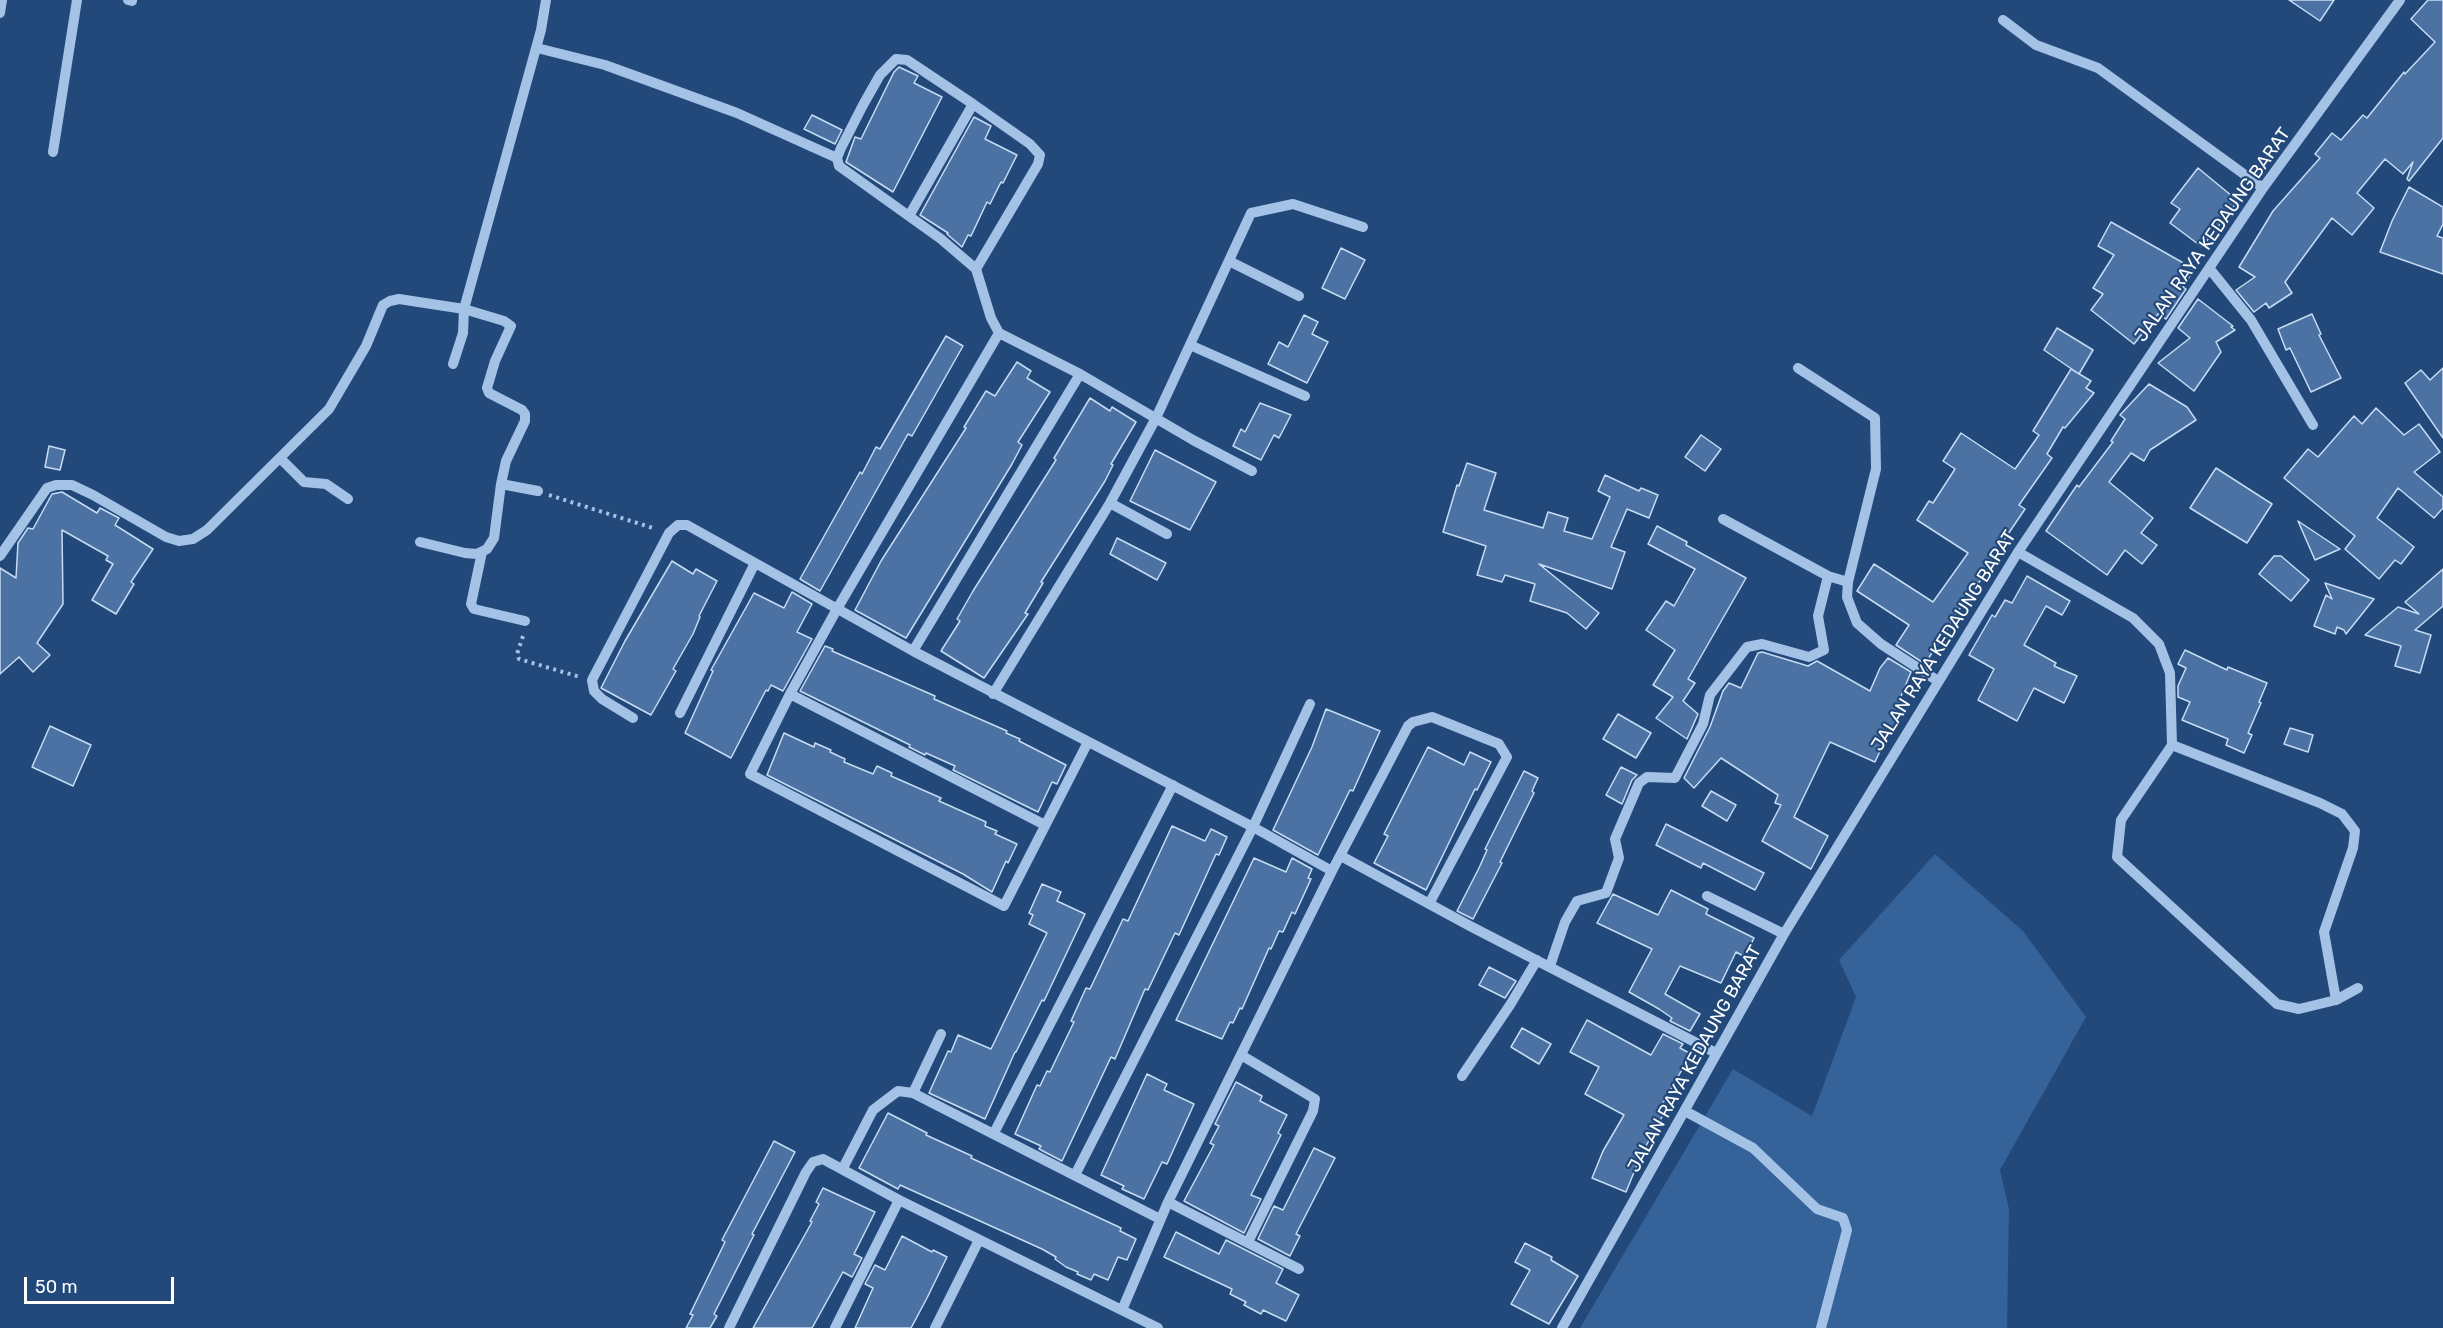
<!DOCTYPE html>
<style>
body{margin:0}
#map{position:relative;width:2443px;height:1328px;overflow:hidden;background:#22497a;font-family:Rubik,sans-serif}
canvas{display:block}
.scale{position:absolute;left:24px;top:1277px;width:150px;height:27px;box-sizing:border-box;border:3px solid #fff;border-top:0;padding-left:8px;font-size:18px;line-height:21px;white-space:nowrap;color:#fff;-webkit-text-stroke:4px #22497a;paint-order:stroke}
</style>
<div id="map">
<canvas width="2443" height="1328"></canvas>
<div class="scale">50 m</div>
</div>
<script>
const context = document.querySelector('canvas').getContext('2d');
context.lineJoin = 'round';
function fill(path, color) {
  context.fillStyle = color;
  context.fill(path, 'evenodd');
}
function shape(rows) {
  const path = new Path2D();
  for (const r of rows) {
    path.moveTo(r[0], r[1]);
    for (let i = 2; i < r.length; i += 2) path.lineTo(r[i], r[i + 1]);
  }
  return path;
}
function strokePath(path, color, width, dash) {
  context.strokeStyle = color;
  context.lineWidth = width;
  context.lineCap = dash ? 'butt' : 'round';
  context.setLineDash(dash || []);
  context.stroke(path);
}
function label(font, color, halo, rows, align = 'center') {
  context.font = font + ' Rubik,sans-serif';
  context.lineWidth = 4.5;
  context.setLineDash([]);
  context.textBaseline = 'middle';
  context.strokeStyle = halo;
  context.fillStyle = color;
  for (const [text, x, y, turn = 0] of rows) {
    context.save();
    context.translate(x, y);
    context.rotate((+turn || 0) * Math.PI / 180);
    context.textAlign = isNaN(turn) ? turn : align;
    if (halo) context.strokeText(text, 0, 0);
    context.fillText(text, 0, 0);
    context.restore();
  }
}
fill(shape([
 [1935,854,2023,931,2086,1017,2000,1170,2009,1209,2007,1328,1580,1328,1733,1069,1812,1116,1856,997,1839,960]
]), '#356298');
const building = shape([
 [2289,0,2334,0,2320,21,2289,0],
 [2428,0,2443,0,2443,138,2409,181,2407,179,2413,162,2403,174,2385,159,2357,193,2374,208,2352,235,2332,218,2285,282,2292,293,2269,308,2266,303,2254,312,2236,290,2255,277,2239,267,2273,211,2320,158,2315,154,2332,133,2341,140,2363,115,2367,118,2404,72,2405,74,2435,42,2411,19,2428,0],
 [899,67,918,76,914,83,942,97,893,192,846,162,855,137,861,139,894,72,899,67],
 [812,115,842,130,835,144,804,129,812,115],
 [974,117,991,126,985,139,1017,155,1003,183,1001,182,990,204,987,202,971,236,968,235,962,247,947,234,948,233,920,215,974,117],
 [2198,168,2238,201,2202,247,2170,223,2180,209,2171,203,2198,168],
 [2409,187,2443,207,2443,224,2437,236,2443,238,2443,274,2380,252,2392,221,2409,187],
 [2111,222,2194,269,2183,287,2186,289,2166,319,2158,314,2134,344,2091,310,2103,294,2093,288,2114,255,2098,246,2111,222],
 [1341,248,1365,260,1345,299,1322,288,1341,248],
 [2198,299,2233,326,2231,327,2235,330,2216,342,2221,352,2194,391,2158,363,2190,338,2178,328,2198,299],
 [2312,314,2321,334,2319,335,2341,378,2311,392,2290,348,2286,350,2278,329,2312,314],
 [1304,315,1318,322,1312,334,1328,342,1307,383,1268,364,1279,342,1288,347,1304,315],
 [2057,328,2093,350,2079,374,2044,350,2057,328],
 [946,336,963,346,912,436,908,434,820,591,800,579,860,472,862,474,876,447,880,449,946,336],
 [1017,362,1031,371,1027,378,1050,392,1018,442,1022,445,1012,464,906,638,855,610,881,561,966,428,964,427,986,391,995,396,1017,362],
 [2443,368,2443,438,2405,383,2421,370,2430,380,2443,368],
 [2071,369,2091,381,2086,388,2094,393,2065,428,2063,427,2047,454,2052,458,2019,505,2025,509,2000,546,2002,547,1983,577,1964,602,1925,664,1896,645,1909,625,1857,591,1874,564,1933,602,1968,553,1917,520,1929,501,1933,503,1955,469,1943,461,1961,433,2015,469,2039,435,2033,431,2071,369],
 [2149,384,2187,407,2196,420,2150,450,2144,461,2131,453,2109,482,2153,518,2141,533,2157,545,2142,564,2125,550,2107,575,2046,531,2077,485,2079,487,2113,442,2111,441,2125,419,2120,415,2149,384],
 [1090,398,1110,411,1112,407,1136,422,1111,464,1113,465,1105,481,1041,582,1043,583,1025,613,1028,614,984,678,941,651,960,621,957,619,973,591,1056,460,1054,458,1090,398],
 [1260,403,1291,415,1279,438,1274,435,1261,460,1233,446,1241,429,1245,432,1260,403],
 [2376,408,2404,435,2419,424,2440,452,2414,472,2443,497,2443,508,2434,518,2398,488,2377,518,2414,547,2401,564,2395,560,2379,579,2345,549,2355,536,2284,478,2308,449,2318,457,2354,416,2362,424,2376,408],
 [1701,435,1721,449,1705,471,1685,457,1701,435],
 [49,446,65,450,60,470,45,467,49,446],
 [1155,450,1216,482,1190,530,1130,501,1155,450],
 [1467,463,1496,473,1484,510,1543,528,1548,512,1568,518,1564,531,1592,539,1610,497,1598,491,1605,475,1639,491,1641,488,1658,495,1649,518,1627,509,1611,547,1625,552,1612,589,1539,564,1599,613,1586,629,1567,613,1530,601,1535,584,1505,575,1502,582,1477,575,1486,546,1443,532,1457,485,1459,486,1467,463],
 [2216,468,2272,504,2247,543,2190,508,2216,468],
 [62,492,97,513,100,508,119,518,115,525,153,549,131,582,134,584,116,614,92,600,113,564,106,560,108,556,62,530,63,604,37,643,50,655,33,672,19,657,0,674,0,568,16,578,18,543,28,528,33,529,52,494,62,492],
 [2298,521,2340,549,2315,560,2298,521],
 [1657,526,1687,542,1686,545,1746,578,1688,679,1695,683,1683,701,1698,714,1687,739,1656,718,1673,697,1653,685,1675,650,1646,630,1666,601,1674,606,1695,569,1648,544,1657,526],
 [1117,538,1166,563,1157,580,1110,554,1117,538],
 [2274,556,2281,556,2309,580,2291,601,2259,574,2274,556],
 [672,561,693,574,696,569,717,581,699,616,700,617,693,634,673,669,676,671,651,715,601,688,625,641,672,561],
 [2443,569,2443,606,2415,630,2431,635,2420,673,2395,666,2401,646,2365,635,2398,607,2419,614,2405,602,2443,569],
 [2027,576,2070,601,2062,615,2046,606,2024,645,2056,663,2054,666,2077,676,2064,703,2034,688,2017,721,1978,700,1994,669,1969,655,1992,615,1995,617,2005,600,2012,603,2027,576],
 [2325,583,2374,599,2346,634,2344,630,2337,627,2335,634,2314,626,2326,595,2332,599,2325,583],
 [792,592,812,604,797,632,812,639,783,691,771,685,768,691,766,690,731,758,685,733,713,671,711,670,754,593,784,608,792,592],
 [825,646,833,649,832,651,935,696,934,699,1007,731,1006,733,1020,739,1019,741,1066,765,1057,784,1052,782,1038,812,953,770,955,766,926,753,925,755,909,747,910,745,800,691,825,646],
 [2185,650,2227,670,2228,667,2267,683,2259,702,2261,703,2248,733,2252,735,2244,753,2226,745,2228,739,2182,720,2190,702,2178,697,2178,686,2186,668,2178,664,2185,650],
 [1762,652,1808,666,1817,661,1870,691,1880,668,1888,658,1911,672,1897,706,1904,709,1895,728,1891,727,1875,762,1830,742,1794,817,1828,836,1811,869,1762,841,1781,805,1775,803,1778,795,1721,758,1694,788,1684,778,1710,727,1723,691,1729,683,1741,688,1758,653,1762,652],
 [1326,709,1380,731,1353,791,1350,790,1318,855,1273,830,1312,747,1326,709],
 [1618,714,1651,733,1636,758,1603,739,1618,714],
 [50,726,91,745,73,786,32,767,50,726],
 [2290,728,2313,735,2308,752,2284,744,2290,728],
 [784,733,814,747,815,743,831,750,830,752,845,759,844,762,873,774,877,766,892,773,891,776,941,798,939,801,986,822,985,826,997,831,995,834,1017,844,1008,863,1006,861,992,892,963,874,767,775,784,733],
 [1428,747,1464,765,1470,752,1491,762,1477,790,1475,789,1426,890,1374,863,1388,836,1384,834,1428,747],
 [1621,767,1637,775,1632,780,1622,804,1606,795,1621,767],
 [1524,771,1538,778,1532,791,1534,793,1500,862,1502,863,1473,919,1457,911,1479,868,1487,850,1485,849,1524,771],
 [1711,791,1736,805,1727,821,1702,806,1711,791],
 [1666,824,1764,873,1755,890,1703,863,1701,868,1656,845,1666,824],
 [1172,826,1205,841,1211,829,1227,837,1219,855,1216,854,1179,935,1175,933,1148,990,1145,989,1115,1059,1111,1057,1062,1161,1039,1149,1041,1146,1015,1134,1037,1085,1040,1086,1047,1071,1050,1072,1074,1022,1071,1021,1086,988,1090,989,1123,919,1128,921,1172,826],
 [1254,858,1286,872,1292,858,1312,869,1308,878,1311,879,1295,914,1292,912,1283,932,1279,931,1271,949,1269,948,1242,1009,1240,1008,1233,1023,1230,1022,1222,1039,1176,1020,1254,858],
 [1042,884,1061,892,1057,901,1085,914,1044,1001,1042,1000,1016,1052,1015,1052,985,1119,929,1093,948,1051,951,1052,958,1035,991,1049,1047,933,1029,924,1033,915,1029,913,1042,884],
 [1671,890,1708,909,1706,914,1754,938,1745,957,1736,952,1721,983,1680,966,1665,994,1700,1014,1690,1031,1670,1021,1672,1018,1659,1009,1629,992,1652,949,1597,923,1613,894,1658,915,1671,890],
 [1489,967,1516,981,1505,998,1479,985,1489,967],
 [1587,1020,1651,1055,1663,1034,1683,1044,1680,1048,1691,1054,1663,1103,1668,1106,1641,1155,1626,1192,1592,1178,1603,1151,1624,1115,1585,1094,1599,1067,1570,1052,1587,1020],
 [1522,1028,1551,1044,1539,1064,1511,1047,1522,1028],
 [1147,1074,1167,1084,1164,1090,1194,1104,1167,1164,1162,1162,1144,1199,1122,1189,1124,1186,1101,1175,1147,1074],
 [1236,1082,1262,1096,1260,1101,1287,1115,1278,1133,1281,1135,1251,1195,1261,1199,1244,1233,1184,1201,1214,1145,1210,1143,1219,1126,1215,1124,1236,1082],
 [888,1113,927,1133,926,1135,972,1156,971,1158,1121,1228,1120,1231,1136,1239,1127,1260,1118,1257,1108,1280,1094,1274,1091,1280,1077,1274,1078,1272,1066,1267,1055,1259,1056,1257,1042,1249,900,1185,898,1189,859,1168,888,1113],
 [774,1141,795,1152,752,1234,754,1235,714,1314,717,1316,710,1328,686,1328,693,1315,690,1314,725,1242,722,1240,774,1141],
 [1314,1148,1335,1158,1296,1234,1300,1236,1290,1256,1258,1239,1274,1206,1283,1210,1314,1148],
 [823,1188,875,1212,854,1254,862,1258,852,1277,843,1272,812,1328,753,1328,812,1222,810,1221,819,1204,816,1202,823,1188],
 [1176,1232,1219,1254,1226,1240,1283,1269,1276,1283,1299,1295,1286,1321,1263,1310,1261,1314,1244,1305,1246,1302,1230,1294,1232,1289,1164,1257,1176,1232],
 [902,1236,932,1252,933,1250,947,1257,927,1298,911,1328,855,1328,873,1288,865,1284,875,1265,885,1270,902,1236],
 [1525,1243,1552,1257,1551,1260,1578,1276,1549,1324,1511,1304,1530,1270,1515,1262,1525,1243]
]);
fill(building, '#4b72a3');
strokePath(building, '#c7dcf4', 1.5);
strokePath(shape([
 [549,495,656,529],
 [523,636,517,654,519,659,580,677]
]), '#a4c2e5', 4, [3, 4.5]);
strokePath(shape([
 [128,0,132,1],
 [0,13,2,0],
 [2003,20,2036,45,2098,68,2263,188],
 [537,48,605,65,737,113,837,158],
 [53,152,77,0],
 [909,216,973,104],
 [1229,261,1299,296],
 [2209,268,2251,320,2313,425],
 [976,269,1038,164,1040,155,1030,144,973,104,907,60,896,59,880,75,863,105,841,148,837,158,839,166,941,239,976,269,991,318,999,333,1080,374,1193,440,1252,471],
 [999,333,837,609,790,694,750,774,1004,906,1088,742],
 [1190,345,1305,396],
 [453,364,463,333,464,309,541,30,546,0],
 [1798,368,1875,418,1876,469,1848,582,1847,597,1857,623,1881,644,1938,681],
 [280,458,304,482,326,484,348,499],
 [1110,503,1167,534],
 [1723,519,1828,576,1848,582],
 [420,542,465,553,477,554,487,549,494,538,501,484],
 [482,552,471,604,474,609,525,621],
 [2018,552,2133,618,2159,644,2170,673,2172,745,2121,820,2117,857,2277,1004,2299,1009,2336,1000,2358,988],
 [0,556,47,488,56,485,72,485,93,495,166,537,179,541,193,539,207,530,329,409,366,346,383,305,390,301,399,299,464,309,504,321,511,326,495,361,487,388,489,393,522,410,525,414,525,421,506,461,501,484,538,491],
 [913,651,1080,374],
 [790,694,1045,825],
 [993,694,1110,503,1156,418,1251,213,1293,204,1363,227],
 [680,713,755,563],
 [633,718,602,699,594,691,592,680,669,533,678,525,687,525,913,651,1253,827,1332,871],
 [2172,745,2320,803,2342,814,2355,831,2353,848,2324,932,2336,1000],
 [1341,856,1470,926,1716,1053],
 [1707,896,1784,934],
 [1550,966,1565,922,1577,901,1606,893,1619,858,1615,839,1639,783,1647,777,1675,778,1703,724,1710,695,1747,647,1762,644,1809,657,1824,650,1818,616,1828,576],
 [1241,1055,1315,1099,1313,1111,1248,1242],
 [1462,1076,1510,1005,1537,960],
 [913,1093,941,1034],
 [1685,1111,1753,1148,1817,1209,1843,1218,1847,1230,1821,1328],
 [994,1133,1173,785],
 [843,1168,873,1110,898,1091,913,1093,1160,1219],
 [1075,1175,1253,827,1310,704],
 [1168,1202,1299,1269],
 [1122,1310,1168,1202,1332,871,1408,726,1413,722,1432,717,1499,744,1507,757,1429,904],
 [729,1328,806,1172,813,1162,823,1159,899,1200,1158,1328],
 [835,1328,899,1200],
 [935,1328,979,1240],
 [1562,1328,1784,934,2018,552,2263,188,2400,0]
]), '#a4c2e5', 10);
label('18px', '#fff', '#22497a', [
 ["JALAN RAYA KEDAUNG BARAT",2213,235,-55],
 ["JALAN RAYA KEDAUNG BARAT",1944,641,-58],
 ["JALAN RAYA KEDAUNG BARAT",1695,1059,-61]
]);
</script>
